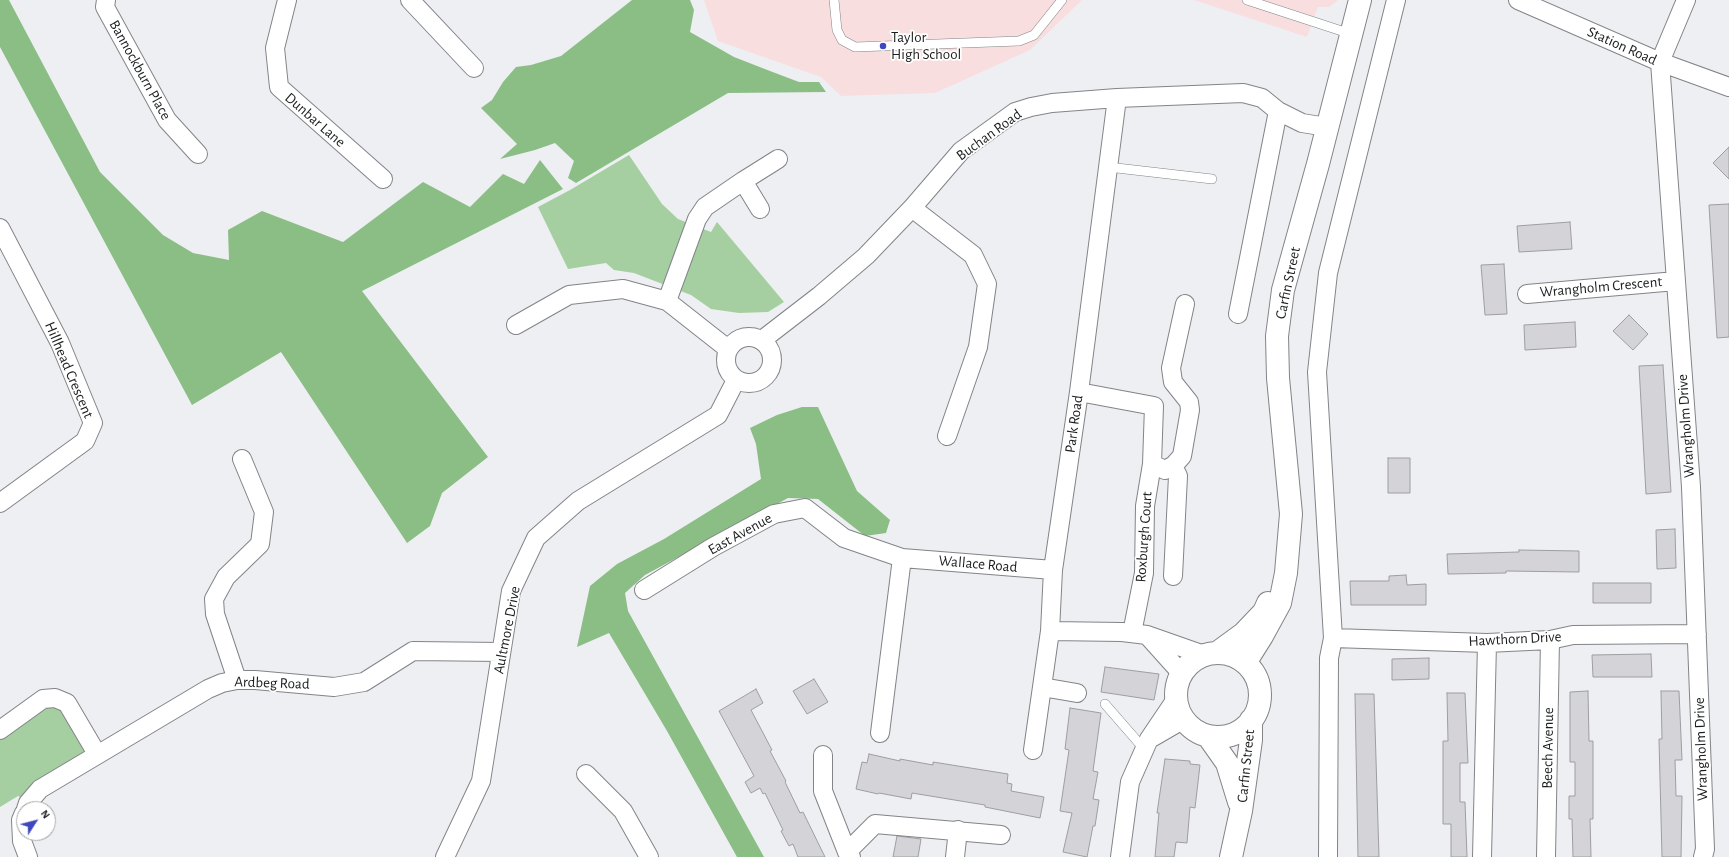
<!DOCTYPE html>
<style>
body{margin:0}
#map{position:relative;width:1729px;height:857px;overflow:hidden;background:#edeff3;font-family:"Alegreya Sans",sans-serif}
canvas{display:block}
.north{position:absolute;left:16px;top:801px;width:40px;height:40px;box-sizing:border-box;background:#fff;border:1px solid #a4a4a5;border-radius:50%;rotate:54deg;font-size:11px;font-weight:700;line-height:16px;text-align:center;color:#1b1c1d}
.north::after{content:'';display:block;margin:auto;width:14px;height:18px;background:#3e49bd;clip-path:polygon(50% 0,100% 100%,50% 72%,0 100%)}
</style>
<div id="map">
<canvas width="1729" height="857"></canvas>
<div class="north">N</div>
</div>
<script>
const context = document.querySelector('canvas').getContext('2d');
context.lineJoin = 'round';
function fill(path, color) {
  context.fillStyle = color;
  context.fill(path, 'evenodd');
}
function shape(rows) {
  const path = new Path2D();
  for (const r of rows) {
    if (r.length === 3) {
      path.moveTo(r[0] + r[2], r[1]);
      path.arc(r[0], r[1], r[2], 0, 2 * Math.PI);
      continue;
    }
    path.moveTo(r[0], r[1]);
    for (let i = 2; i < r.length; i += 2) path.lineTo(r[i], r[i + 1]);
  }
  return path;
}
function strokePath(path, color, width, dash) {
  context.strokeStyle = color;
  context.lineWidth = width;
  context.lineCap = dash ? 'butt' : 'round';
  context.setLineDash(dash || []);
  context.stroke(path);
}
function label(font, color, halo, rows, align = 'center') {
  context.font = font + ' "Alegreya Sans",sans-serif';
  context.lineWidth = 3.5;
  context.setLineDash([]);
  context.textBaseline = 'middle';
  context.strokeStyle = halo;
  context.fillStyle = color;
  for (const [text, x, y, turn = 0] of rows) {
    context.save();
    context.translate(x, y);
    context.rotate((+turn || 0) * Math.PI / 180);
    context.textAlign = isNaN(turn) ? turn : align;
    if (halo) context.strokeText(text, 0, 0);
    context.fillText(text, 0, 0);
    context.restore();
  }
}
fill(shape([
 [704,0,1082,0,1030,50,935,93,841,96,821,77,718,41],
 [1194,0,1338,0,1329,7,1318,7,1307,37]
]), '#f9dedf');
fill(shape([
 [629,155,662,204,678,219,711,232,717,222,784,302,768,312,739,313,711,309,691,295,634,273,614,270,606,263,568,269,538,207,570,190],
 [55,701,94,753,26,800,18,796,0,807,0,733]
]), '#a5cfa0');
fill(shape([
 [0,0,9,0,100,172,163,235,193,253,229,260,228,230,262,211,343,242,423,182,470,207,503,174,524,184,540,160,563,189,362,291,488,457,442,493,430,526,407,543,281,352,192,405,0,47],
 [632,0,690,0,694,10,690,32,734,57,770,71,799,82,819,82,826,92,728,93,576,183,568,178,574,161,555,143,535,150,500,159,517,144,481,108,492,100,503,82,516,67,531,65,561,56],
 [802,407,818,407,857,491,890,520,886,533,865,536,818,499,788,498,645,575,625,593,628,611,764,857,737,857,667,731,609,633,577,647,590,586,617,564,664,539,761,479,756,444,750,428,777,415]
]), '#8bbe85');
const building = shape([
 [1729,147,1729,179,1713,163,1729,147],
 [1729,204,1729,337,1717,338,1709,205,1729,204],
 [1570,222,1572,249,1519,252,1517,226,1570,222],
 [1504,264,1507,314,1485,315,1481,265,1504,264],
 [1629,315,1648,334,1633,350,1613,331,1629,315],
 [1575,322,1576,347,1525,350,1524,325,1575,322],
 [1663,365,1671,492,1646,494,1639,366,1663,365],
 [1388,458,1410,458,1410,493,1388,493,1388,458],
 [1675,529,1676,568,1657,569,1656,530,1675,529],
 [1519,550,1579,551,1579,572,1506,571,1506,573,1448,574,1447,554,1519,552,1519,550],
 [1406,575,1407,585,1426,584,1426,605,1351,605,1350,581,1389,581,1389,576,1406,575],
 [1593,583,1651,583,1651,603,1593,603,1593,583],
 [1651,654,1652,677,1593,677,1592,655,1651,654],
 [1429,658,1429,679,1392,680,1392,659,1429,658],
 [1105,667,1159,674,1154,700,1101,692,1105,667],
 [814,679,828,702,807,714,793,691,814,679],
 [756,689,763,703,751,710,772,750,770,751,786,781,785,782,800,813,803,812,825,857,798,857,793,844,789,846,781,831,783,830,765,793,763,794,760,788,751,793,745,782,754,776,719,711,756,689],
 [1588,691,1589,741,1593,741,1593,819,1590,819,1591,857,1573,857,1572,819,1569,819,1569,796,1575,796,1575,762,1570,762,1570,692,1588,691],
 [1661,691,1679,691,1682,760,1675,760,1676,796,1682,796,1681,857,1662,857,1659,739,1662,739,1661,691],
 [1447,693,1465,693,1468,763,1460,763,1460,802,1465,802,1467,857,1451,857,1451,824,1443,824,1443,741,1448,741,1447,693],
 [1355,694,1374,694,1379,857,1358,857,1355,694],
 [1070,708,1101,713,1093,771,1098,772,1093,799,1099,800,1095,826,1093,826,1087,857,1063,852,1072,813,1060,811,1069,750,1065,749,1070,708],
 [869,754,900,761,900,759,933,765,933,762,1008,774,1007,783,1012,784,1011,791,1044,797,1040,818,985,807,985,805,912,793,911,799,879,793,878,794,856,789,862,762,867,763,869,754],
 [1165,759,1190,761,1190,764,1200,765,1195,808,1190,807,1187,843,1176,842,1174,857,1155,857,1159,813,1157,813,1165,759],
 [897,836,921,839,918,857,893,857,897,836]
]);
fill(building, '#d4d4d8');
strokePath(building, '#9e9da2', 1);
const lane = shape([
 [834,0,837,30,842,40,855,47,1019,41,1034,35,1062,0],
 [1247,0,1351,34],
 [1108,167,1212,179],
 [1105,704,1145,750]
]);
const street = shape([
 [106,0,105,7,167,120,198,154],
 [287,0,275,48,279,87,383,179],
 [410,0,474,68],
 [1518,0,1660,62,1729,87],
 [1686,0,1660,62,1691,487,1705,849,1703,857],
 [743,181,760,209],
 [912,208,973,255,987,284,978,347,947,436],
 [0,228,60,343,93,423,85,441,0,503],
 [1527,294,1676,281],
 [667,301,697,219,705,207,743,181,778,159],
 [1238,314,1278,111],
 [516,325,569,295,623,289,667,301,728,349],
 [749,360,23],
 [762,340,819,296,866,256,912,208,961,151,1015,112,1031,107,1052,103,1117,98,1243,93,1262,98,1278,111,1302,123,1327,127],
 [1079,392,1154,406,1152,464,1165,470,1174,465,1182,456,1190,410,1189,402,1173,382,1171,368,1185,304],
 [1173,576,1178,476,1173,466],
 [644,590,713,547,774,514,805,508,844,538,902,558,1053,570],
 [1050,631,1122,632,1147,635,1204,655],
 [1132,633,1144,573,1145,506,1152,464],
 [1147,635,1182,674],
 [1333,638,1487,643,1550,640,1573,635,1697,634],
 [237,680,215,614,214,599,226,577,260,544,264,512,242,459],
 [1042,687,1077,693],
 [0,730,43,699,55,698,67,703,97,754],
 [880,733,902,558],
 [1153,737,1184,719],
 [1033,750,1050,631,1053,570,1079,392,1117,98],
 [823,755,823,791,847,852,851,857],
 [586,774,623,811,649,857],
 [26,809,28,803,40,789,208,689,222,683,237,680,255,680,334,687,364,682,413,651,501,652],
 [24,813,21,820,22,841,28,857],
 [847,852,875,824,1001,835],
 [445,857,481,781,511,591,536,538,578,501,718,415,736,380],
 [955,857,958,830],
 [1120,857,1130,782,1149,739,1176,699],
 [1328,857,1329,658,1333,638,1317,372,1328,273,1396,0],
 [1482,857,1487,643],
 [1546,857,1550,640]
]);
const secondary = shape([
 [1217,653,1243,634,1264,612,1268,603],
 [1218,695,42],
 [1245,663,1262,636,1280,603,1286,573,1291,514,1278,378,1277,336,1283,290,1318,164,1360,0],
 [1208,736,1227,763,1239,802],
 [1231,857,1241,811,1251,740,1251,720]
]);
strokePath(lane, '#828488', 10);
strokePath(street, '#828488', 20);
strokePath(secondary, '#828488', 24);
strokePath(lane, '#fff', 9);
strokePath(street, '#fff', 18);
strokePath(secondary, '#fff', 22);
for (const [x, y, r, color] of [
 [883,46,4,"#3e49bd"]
]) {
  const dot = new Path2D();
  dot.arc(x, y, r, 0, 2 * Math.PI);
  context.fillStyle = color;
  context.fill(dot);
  strokePath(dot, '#fff', 1.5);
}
label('15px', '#1b1c1d', '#fff', [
 ["Taylor",891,37],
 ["High School",891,54]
], 'left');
label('15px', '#1b1c1d', '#fff', [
 ["Station Road",1622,46,24],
 ["Bannockburn Place",140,70,61],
 ["Dunbar Lane",315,120,41],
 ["Buchan Road",989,135,-36],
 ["Carfin Street",1288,283,-78],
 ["Wrangholm Crescent",1601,287,-5],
 ["Hillhead Crescent",69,370,67],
 ["Park Road",1074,424,-82],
 ["Wrangholm Drive",1686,426,-94],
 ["East Avenue",740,534,-29],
 ["Roxburgh Court",1144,537,-86],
 ["Wallace Road",978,564,5],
 ["Aultmore Drive",507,630,-79],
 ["Hawthorn Drive",1515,639,-3],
 ["Ardbeg Road",272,683,2],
 ["Beech Avenue",1548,748,-89],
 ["Wrangholm Drive",1701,749,-92],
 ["Carfin Street",1246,766,-84]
]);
</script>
